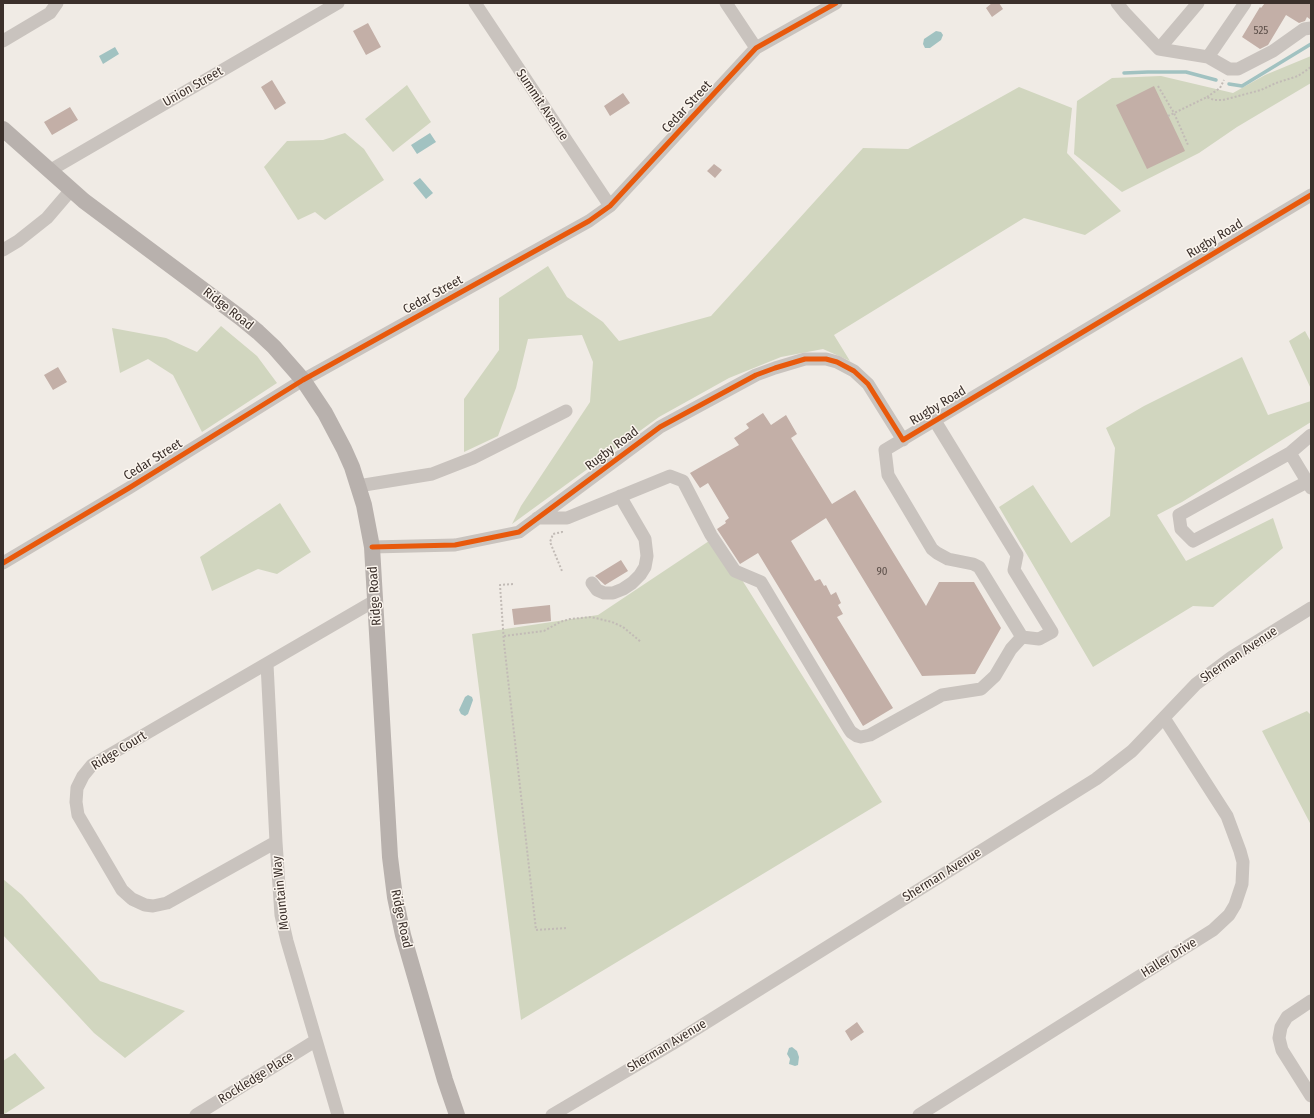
<!DOCTYPE html>
<style>
body{margin:0}
#map{position:relative;width:1314px;height:1118px;overflow:hidden;background:#f0ebe5;font-family:"Fira Sans Condensed",sans-serif}
canvas{display:block}
.frame{position:absolute;inset:0;border:4px solid #3b302b;pointer-events:none}
</style>
<div id="map">
<canvas width="1314" height="1118"></canvas>
<div class="frame"></div>
</div>
<script>
const context = document.querySelector('canvas').getContext('2d');
context.lineJoin = 'round';
function fill(path, color) {
  context.fillStyle = color;
  context.fill(path, 'evenodd');
}
function shape(rows) {
  const path = new Path2D();
  for (const r of rows) {
    path.moveTo(r[0], r[1]);
    for (let i = 2; i < r.length; i += 2) path.lineTo(r[i], r[i + 1]);
  }
  return path;
}
function strokePath(path, color, width, dash) {
  context.strokeStyle = color;
  context.lineWidth = width;
  context.lineCap = dash ? 'butt' : 'round';
  context.setLineDash(dash || []);
  context.stroke(path);
}
function label(font, color, halo, rows, align = 'center') {
  context.font = font + ' "Fira Sans Condensed",sans-serif';
  context.lineWidth = 3;
  context.setLineDash([]);
  context.textBaseline = 'middle';
  context.strokeStyle = halo;
  context.fillStyle = color;
  for (const [text, x, y, turn = 0] of rows) {
    context.save();
    context.translate(x, y);
    context.rotate((+turn || 0) * Math.PI / 180);
    context.textAlign = isNaN(turn) ? turn : align;
    if (halo) context.strokeText(text, 0, 0);
    context.fillText(text, 0, 0);
    context.restore();
  }
}
fill(shape([
 [1311,56,1311,83,1237,127,1199,153,1122,192,1074,154,1077,101,1112,78,1161,76,1233,93,1265,75],
 [407,85,431,122,393,152,365,119],
 [1019,87,1072,108,1067,153,1121,211,1085,235,1024,218,834,335,850,361,823,349,781,357,729,378,659,417,512,524,521,506,590,402,593,362,582,335,528,339,516,388,498,436,464,452,464,399,499,350,499,298,548,266,567,297,603,322,619,341,711,316,863,148,908,149],
 [345,133,364,149,384,180,325,220,315,212,298,220,264,167,287,141,323,140],
 [221,326,257,356,277,383,202,432,173,375,148,359,120,373,112,328,166,338,197,352],
 [1305,331,1311,342,1311,389,1289,341],
 [1242,357,1268,415,1311,401,1311,422,1182,502,1157,515,1186,561,1273,518,1283,548,1213,607,1193,606,1093,667,999,507,1033,485,1071,543,1110,516,1115,448,1106,428,1144,406],
 [280,503,311,552,277,574,258,569,212,591,200,557],
 [715,537,882,802,521,1020,472,634,598,615],
 [1307,711,1311,715,1311,825,1262,731],
 [3,879,22,895,100,981,185,1011,125,1058,94,1033,3,935],
 [15,1053,45,1088,3,1115,3,1061]
]), '#d1d6bf');
fill(shape([
 [936,31,941,32,943,35,941,40,930,48,925,48,923,44,924,39],
 [115,47,119,54,103,64,99,56],
 [430,133,436,142,417,154,411,145],
 [420,178,433,193,426,199,413,183],
 [468,695,472,697,473,700,468,714,465,716,461,714,459,710,465,697],
 [792,1047,797,1051,799,1057,798,1065,795,1066,789,1064,790,1059,787,1054,789,1048]
]), '#a1c2c1');
strokePath(shape([
 [1124,73,1148,72,1186,72,1216,80],
 [1229,84,1242,86,1311,44]
]), '#a1c2c1', 3.5);
fill(shape([
 [992,3,999,3,1003,9,992,17,986,8],
 [1265,3,1311,3,1311,20,1307,17,1305,21,1299,23,1286,15,1268,45,1260,49,1242,37,1260,7,1261,8],
 [368,23,381,47,366,55,353,31],
 [272,80,286,103,275,110,261,87],
 [1154,86,1185,151,1147,169,1116,105],
 [623,93,630,103,610,116,604,106],
 [70,107,78,120,52,135,44,122],
 [714,164,722,170,715,178,707,171],
 [58,367,67,382,53,390,44,375],
 [763,413,771,425,786,415,797,434,791,438,832,504,855,490,926,606,939,582,974,582,1001,628,975,674,922,676,826,518,791,541,815,581,820,579,824,586,826,585,831,595,836,592,841,603,838,605,843,614,837,617,893,708,863,726,758,553,740,564,717,529,726,523,725,521,729,518,708,483,700,488,690,473,739,445,734,438,749,428,746,424],
 [621,560,628,571,605,585,595,576],
 [550,605,551,621,514,625,512,609],
 [857,1022,864,1032,851,1041,845,1031]
]), '#c3afa7');
strokePath(shape([
 [1158,86,1174,113,1188,145],
 [1207,97,1220,88,1224,80],
 [1168,116,1207,97,1214,100,1223,100,1261,90,1276,83,1298,76,1311,67],
 [562,531,562,532,553,534,550,542,562,571],
 [513,584,500,585,504,643,536,930,566,928],
 [504,636,544,631,560,622,570,619,591,617,612,622,623,627,641,642]
]), '#c2bbb6', 2, [2, 2]);
strokePath(shape([
 [475,3,610,206],
 [726,3,756,48],
 [1117,3,1125,13,1159,49,1208,57,1229,69,1238,69,1273,51,1304,29,1311,28],
 [3,41,50,13,57,3],
 [1159,49,1198,3],
 [1208,57,1245,3],
 [49,171,338,3],
 [3,250,18,241,47,218,71,190],
 [935,421,1017,555,1014,570,1052,632,1039,639,1022,637],
 [1290,453,1179,515,1181,529,1193,541,1307,482],
 [358,486,432,474,473,458,566,411],
 [1311,488,1290,453,1311,435],
 [537,518,567,518,670,476,683,481,711,535,735,571,761,582,849,729,851,732,857,736,861,737,870,735,942,695,981,689,995,676,1011,649,1022,637],
 [372,547,455,545,519,532,660,427,756,375,775,368,805,359,826,359,837,362,854,371,868,384,903,440],
 [3,563,129,488,303,380,589,221,610,206,756,48,836,3],
 [592,583,597,590,604,593,613,593,623,589,632,583,640,575,645,567,647,556,645,539,620,496],
 [1022,637,979,567,973,564,948,559,937,553,932,549,888,475,885,450,1311,195],
 [267,664,276,842,281,915,287,941,338,1115],
 [276,842,167,903,153,906,145,905,132,899,122,890,78,815,76,802,77,788,83,776,92,765,376,600],
 [1311,1001,1287,1017,1281,1027,1279,1038,1282,1050,1311,1096],
 [196,1115,315,1041],
 [552,1115,672,1044,1096,779,1132,751,1196,684,1232,657,1311,608],
 [919,1115,1213,930,1229,915,1235,905,1242,884,1243,862,1240,851,1227,816,1164,718]
]), '#c9c3be', 13);
strokePath(shape([
 [3,129,84,201,241,318,258,332,274,347,303,380,325,413,344,449,352,467,364,505,372,547,390,857,395,897,403,935,445,1080,457,1115]
]), '#b8b1ad', 16);
strokePath(shape([
 [372,547,455,545,519,532,660,427,756,375,775,368,805,359,826,359,837,362,854,371,868,384,903,440,1311,195],
 [3,563,129,488,303,380,589,221,610,206,756,48,836,3]
]), '#e8590c', 5);
label('11px', '#5d504a', null, [
 ["525",1261,31],
 ["90",882,572]
]);
label('13px', '#3b302b', '#fbf5ee', [
 ["Union Street",193,87,-30],
 ["Summit Avenue",542,105,56],
 ["Cedar Street",687,107,-47],
 ["Rugby Road",1215,239,-31],
 ["Cedar Street",433,295,-29],
 ["Ridge Road",228,309,38],
 ["Rugby Road",938,406,-31],
 ["Rugby Road",612,449,-37],
 ["Cedar Street",153,460,-32],
 ["Ridge Road",375,596,-94],
 ["Sherman Avenue",1239,655,-34],
 ["Ridge Court",119,751,-32],
 ["Sherman Avenue",942,875,-32],
 ["Mountain Way",281,893,-96],
 ["Ridge Road",401,919,78],
 ["Haller Drive",1169,958,-32],
 ["Sherman Avenue",667,1046,-31],
 ["Rockledge Place",256,1078,-32]
]);
</script>
